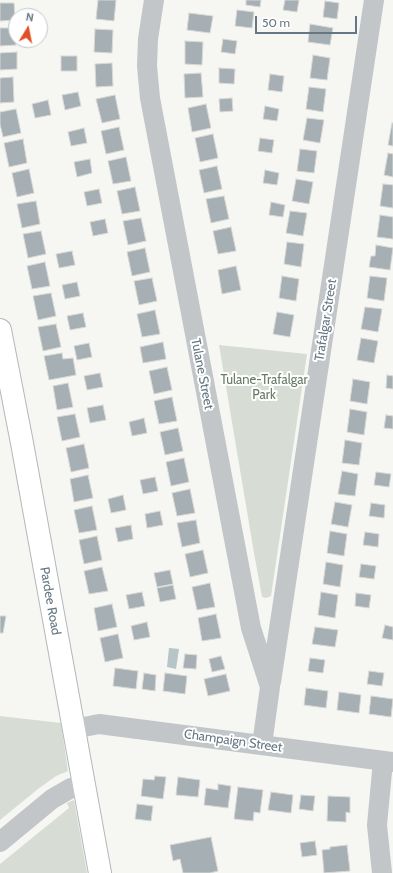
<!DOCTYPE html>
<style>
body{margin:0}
#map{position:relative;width:393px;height:873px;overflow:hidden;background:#f6f6f3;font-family:Cabin,sans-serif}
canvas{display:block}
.north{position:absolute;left:8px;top:8px;width:40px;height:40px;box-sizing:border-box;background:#fff;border:1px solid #c1c9ce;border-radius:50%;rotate:10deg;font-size:11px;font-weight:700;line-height:16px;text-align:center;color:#657784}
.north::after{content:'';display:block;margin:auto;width:14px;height:18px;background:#e25027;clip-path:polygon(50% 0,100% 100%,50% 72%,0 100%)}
.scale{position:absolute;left:255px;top:16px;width:102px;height:18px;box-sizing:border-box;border:2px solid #657784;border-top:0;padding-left:5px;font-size:12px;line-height:14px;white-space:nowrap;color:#657784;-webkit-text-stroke:3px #fff;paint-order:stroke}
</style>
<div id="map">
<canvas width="393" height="873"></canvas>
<div class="north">N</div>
<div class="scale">50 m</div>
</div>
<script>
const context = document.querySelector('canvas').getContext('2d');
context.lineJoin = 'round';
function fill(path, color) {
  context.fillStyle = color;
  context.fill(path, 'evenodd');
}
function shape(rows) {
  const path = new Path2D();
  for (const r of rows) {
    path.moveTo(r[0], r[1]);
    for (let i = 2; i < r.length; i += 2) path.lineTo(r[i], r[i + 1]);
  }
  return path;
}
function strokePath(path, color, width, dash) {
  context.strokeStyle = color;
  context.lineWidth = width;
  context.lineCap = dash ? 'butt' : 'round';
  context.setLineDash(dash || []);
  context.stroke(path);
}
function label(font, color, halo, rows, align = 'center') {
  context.font = font + ' Cabin,sans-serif';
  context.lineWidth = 4;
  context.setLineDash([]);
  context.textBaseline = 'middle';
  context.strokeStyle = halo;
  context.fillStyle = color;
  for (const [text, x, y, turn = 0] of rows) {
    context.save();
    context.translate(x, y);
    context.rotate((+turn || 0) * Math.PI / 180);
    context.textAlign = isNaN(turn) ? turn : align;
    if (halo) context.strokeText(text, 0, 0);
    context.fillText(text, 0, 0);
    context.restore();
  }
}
fill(shape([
 [219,345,307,354,271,596,266,598,262,597,254,553],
 [0,716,61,723,68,771,56,776,38,789,0,820],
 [74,800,87,873,0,873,0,864,69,808,67,803]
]), '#d7ddd4');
fill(shape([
 [169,648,179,649,176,669,167,667]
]), '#b7c4c8');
const building = shape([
 [98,0,116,0,114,21,96,19,98,0],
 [246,0,261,0,260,7,246,5,246,0],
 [285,0,299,0,297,12,283,10,285,0],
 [325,1,339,3,337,19,323,17,325,1],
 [0,3,14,3,15,20,0,21,0,3],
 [237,10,254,12,252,28,235,26,237,10],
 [189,13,213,16,210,33,187,30,189,13],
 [310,24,333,28,330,45,308,42,310,24],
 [0,28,15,28,16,45,0,46,0,28],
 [95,29,113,30,112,53,94,52,95,29],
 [223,39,237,41,235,54,221,52,223,39],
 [185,41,203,42,202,65,185,64,185,41],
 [17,52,17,69,0,70,0,53,17,52],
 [313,55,330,58,327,80,310,78,313,55],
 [61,56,77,56,77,71,61,71,61,56],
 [112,63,113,86,96,87,95,64,112,63],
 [219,68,235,69,234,84,219,83,219,68],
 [201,73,203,97,185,98,184,74,201,73],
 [270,74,284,76,282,92,268,90,270,74],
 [13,77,14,102,0,103,0,78,13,77],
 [309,87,326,89,323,112,306,109,309,87],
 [78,92,81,106,65,110,62,95,78,92],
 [115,95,120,119,102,123,96,99,115,95],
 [232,98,233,111,220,112,219,99,232,98],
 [48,100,51,115,35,118,32,104,48,100],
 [206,104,211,128,192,132,188,108,206,104],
 [265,106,279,109,277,121,263,119,265,106],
 [16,109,21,133,3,137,0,124,0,112,16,109],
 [307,118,324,120,320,143,303,140,307,118],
 [392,123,393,123,393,146,388,145,392,123],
 [119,127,124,150,106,154,101,131,119,127],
 [84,128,87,143,71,146,68,132,84,128],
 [213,134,218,158,200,162,195,138,213,134],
 [260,138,274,140,272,153,258,151,260,138],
 [23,139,27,163,9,167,4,143,23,139],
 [300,149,317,151,314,173,297,171,300,149],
 [388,153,393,154,393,177,384,175,388,153],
 [126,157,131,181,113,184,108,161,126,157],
 [90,159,92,173,77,177,74,162,90,159],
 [217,166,222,189,204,193,199,170,217,166],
 [29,169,34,193,17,197,12,173,29,169],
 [265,170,279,173,277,185,263,183,265,170],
 [296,179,313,182,309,204,292,201,296,179],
 [383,184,393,185,393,208,380,206,383,184],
 [135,187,140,211,122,214,117,191,135,187],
 [99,189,102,203,87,206,84,192,99,189],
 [224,196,229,219,211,223,206,199,224,196],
 [36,201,40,224,22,228,17,204,36,201],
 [271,202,285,205,283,217,269,215,271,202],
 [290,211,307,213,303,236,286,233,290,211],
 [380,215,393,217,393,239,377,237,380,215],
 [141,218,146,241,128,245,123,221,141,218],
 [105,219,108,233,93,236,90,222,105,219],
 [231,227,236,251,218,254,213,231,231,227],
 [41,231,46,254,28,258,23,234,41,231],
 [287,242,304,244,301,267,284,264,287,242],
 [376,245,393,248,390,270,369,267,371,256,375,256,376,245],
 [145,248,150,272,132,276,127,252,145,248],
 [72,251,75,265,59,268,56,254,72,251],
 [45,262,50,286,32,289,27,266,45,262],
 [236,266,241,290,222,294,218,270,236,266],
 [282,276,299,279,296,301,279,298,282,276],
 [370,276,387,278,384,301,367,298,370,276],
 [152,278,157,301,139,305,134,281,152,278],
 [77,282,80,296,65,299,62,285,77,282],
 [51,293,56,316,38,320,33,296,51,293],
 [365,307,382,309,378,332,361,329,365,307],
 [155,310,160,334,142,337,137,314,155,310],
 [277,312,294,315,290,337,273,334,277,312],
 [83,313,86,327,70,330,67,316,83,313],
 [56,324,61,347,43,351,38,327,56,324],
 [361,338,378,341,374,363,357,360,361,338],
 [163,342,166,359,143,363,140,347,163,342],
 [89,343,92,357,77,360,74,346,89,343],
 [62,353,63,359,73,358,76,375,49,380,44,356,62,353],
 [167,367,172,390,154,394,149,371,167,367],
 [100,373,103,387,87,390,84,376,100,373],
 [387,375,393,376,393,389,386,388,387,375],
 [353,379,370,382,367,404,350,401,353,379],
 [68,383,73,407,57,410,53,386,68,383],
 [172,397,177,421,159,424,154,401,172,397],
 [103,405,106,420,90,423,87,408,103,405],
 [350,409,367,412,364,435,347,432,350,409],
 [75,414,80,437,62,441,57,417,75,414],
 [386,415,393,416,393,429,384,428,386,415],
 [144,418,147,433,132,436,129,422,144,418],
 [178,428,183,451,165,455,160,432,178,428],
 [345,440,362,443,359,465,342,463,345,440],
 [84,444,89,468,71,472,66,448,84,444],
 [184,458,189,482,171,486,166,462,184,458],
 [342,471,358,474,355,496,338,494,342,471],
 [376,472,391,474,389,487,374,485,376,472],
 [88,475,93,498,74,502,70,479,88,475],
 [155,477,158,491,143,494,140,480,155,477],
 [190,489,195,513,177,516,172,493,190,489],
 [123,495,126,510,111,513,108,499,123,495],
 [335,502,352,505,348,527,331,524,335,502],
 [371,503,385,505,384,518,369,516,371,503],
 [92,506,97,530,79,533,74,510,92,506],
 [160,511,163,525,147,528,145,514,160,511],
 [196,520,200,543,182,547,177,523,196,520],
 [131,525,133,539,118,542,115,528,131,525],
 [330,531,347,534,344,556,327,553,330,531],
 [365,532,379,534,378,547,363,545,365,532],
 [97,536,102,560,84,564,79,540,97,536],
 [203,550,208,573,190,577,185,554,203,550],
 [326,562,343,565,340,587,323,584,326,562],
 [361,564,376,566,374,579,359,577,361,564],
 [102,567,108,591,89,594,84,571,102,567],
 [170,570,173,584,157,587,154,573,170,570],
 [210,583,215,607,197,610,192,587,210,583],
 [173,585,176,599,160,602,157,588,173,585],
 [142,592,145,606,129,609,126,595,142,592],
 [321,592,338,595,335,618,318,615,321,592],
 [356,593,371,595,369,608,355,606,356,593],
 [112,604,117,627,98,631,94,608,112,604],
 [216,614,221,638,202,641,198,618,216,614],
 [0,616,6,616,3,633,0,633,0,616],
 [147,622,150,637,134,640,131,626,147,622],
 [385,625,393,627,393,640,382,638,385,625],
 [315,627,338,630,335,647,312,644,315,627],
 [118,634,123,658,105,662,100,638,118,634],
 [185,654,197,655,196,669,183,668,185,654],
 [221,656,225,669,212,672,209,659,221,656],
 [310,658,325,660,323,673,308,671,310,658],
 [115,668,138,671,136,689,113,686,115,668],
 [369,671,384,673,382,686,367,684,369,671],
 [144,673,156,675,155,691,142,689,144,673],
 [165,673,187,676,185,694,163,691,165,673],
 [226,674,230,691,208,696,204,679,226,674],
 [306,688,328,691,326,708,304,705,306,688],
 [339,692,361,695,359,713,337,710,339,692],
 [371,696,393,699,391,717,369,714,371,696],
 [155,776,166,777,163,799,141,796,143,779,154,780,155,776],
 [178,777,200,780,198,797,176,795,178,777],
 [218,784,231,786,228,808,204,805,206,788,218,790,218,784],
 [238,787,263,790,260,813,254,812,253,821,234,819,238,787],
 [271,792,293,795,291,813,268,810,271,792],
 [301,795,315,796,313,811,299,809,301,795],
 [328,796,350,797,350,813,346,812,346,822,327,821,328,796],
 [137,804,153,806,151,821,135,819,137,804],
 [211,837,218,871,210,873,183,873,180,859,173,861,170,845,211,837],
 [315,841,317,855,302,857,300,843,315,841],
 [347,845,350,871,324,873,322,850,330,849,330,847,347,845]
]);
fill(building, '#a6afb4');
strokePath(building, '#d8d8d5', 1);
const major = shape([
 [0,330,22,443,100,873]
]);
strokePath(major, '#b3b8bb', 24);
strokePath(shape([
 [154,0,148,39,147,66,150,98,251,628,270,687,262,745],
 [271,682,374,0],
 [74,729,99,724,393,762],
 [0,842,52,799,71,788,84,785],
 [382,873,377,825,383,761]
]), '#c2c6c9', 20);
strokePath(major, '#fff', 22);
label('13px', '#657784', '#fff', [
 ["Trafalgar Street",326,320,-81],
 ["Tulane Street",202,374,79],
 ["Pardee Road",50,601,80],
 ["Champaign Street",233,741,8]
]);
label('13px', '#697b64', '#fff', [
 ["Tulane-Trafalgar",264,380],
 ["Park",264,395]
]);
</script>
